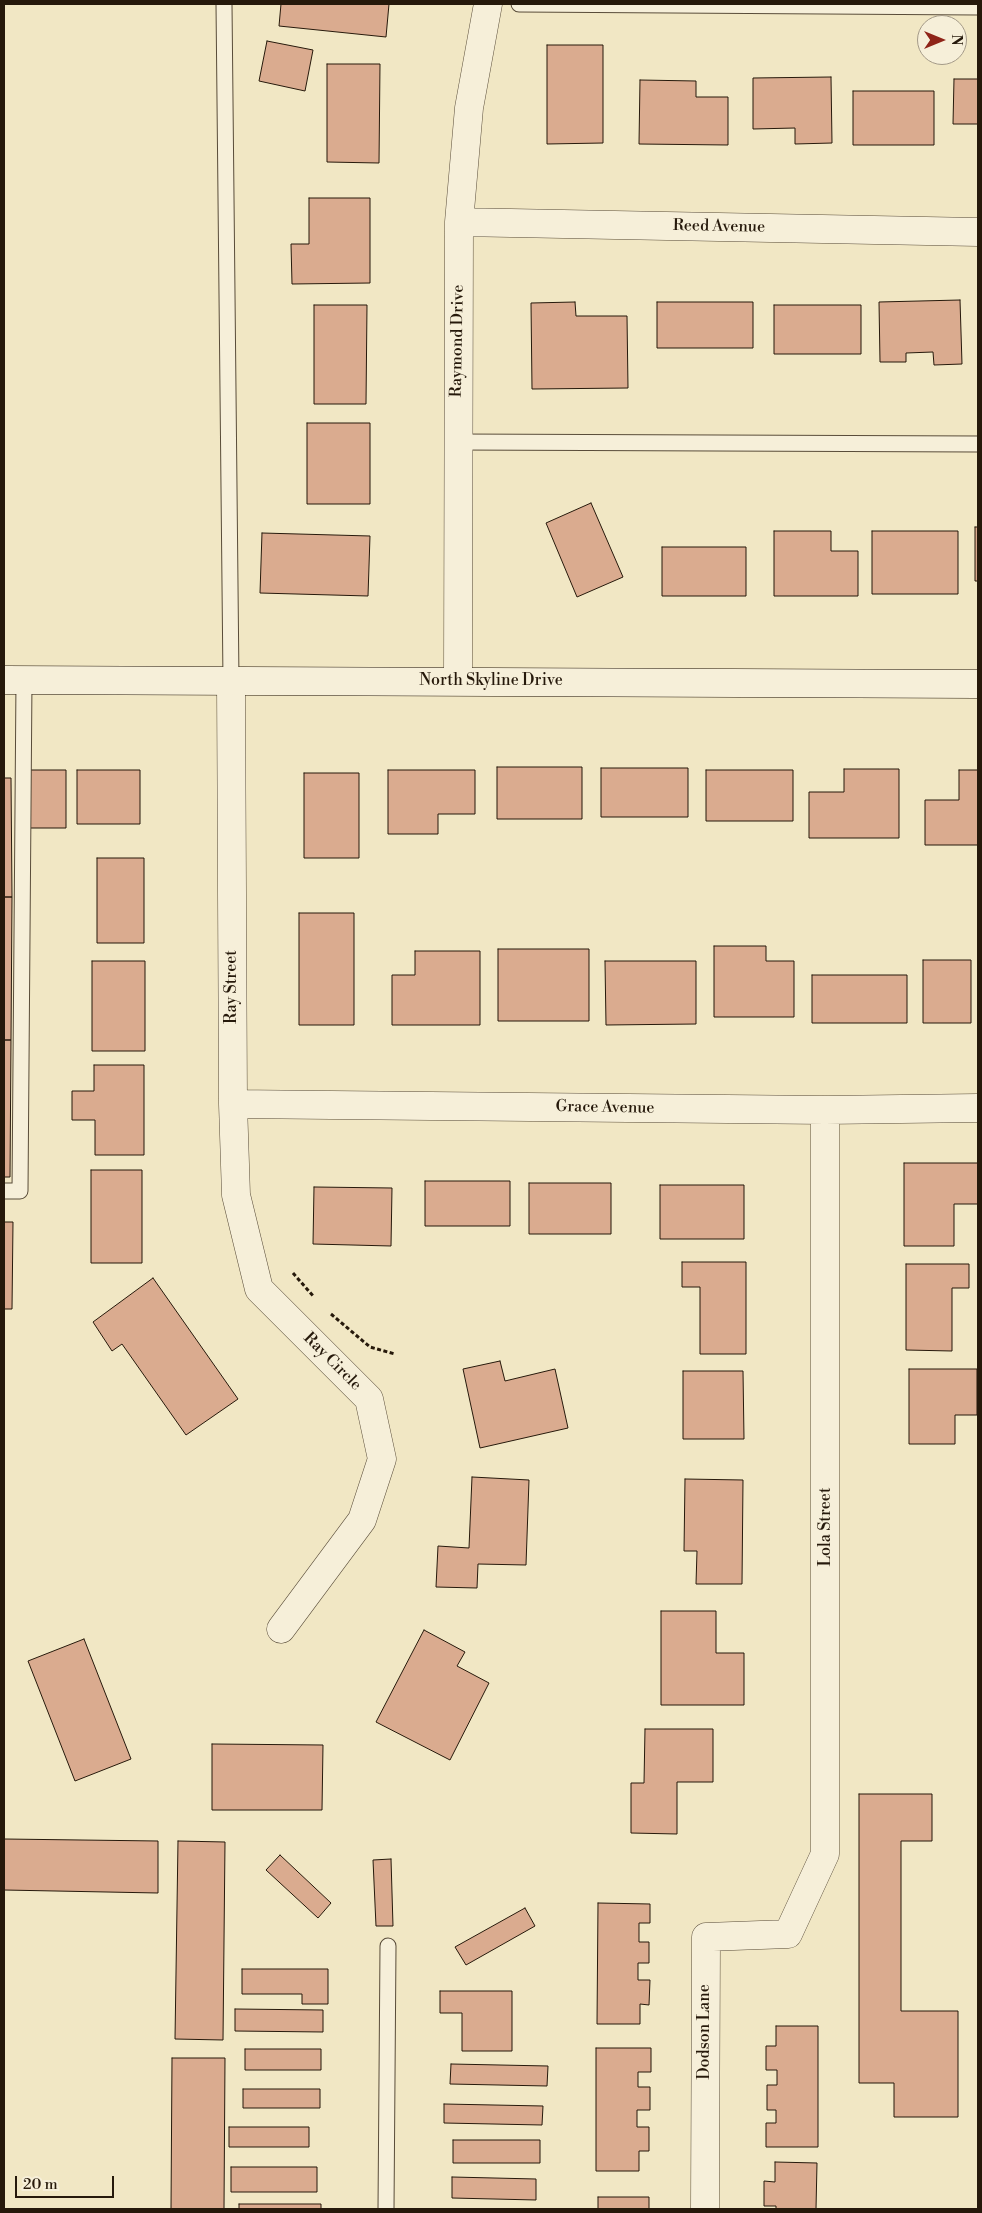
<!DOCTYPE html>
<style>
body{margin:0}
#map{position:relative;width:982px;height:2213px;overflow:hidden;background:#f1e7c4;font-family:"Libre Bodoni",serif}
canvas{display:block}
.frame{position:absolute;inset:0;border:5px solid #26190b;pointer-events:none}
.north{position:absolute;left:917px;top:15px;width:50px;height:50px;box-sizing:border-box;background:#f6efd9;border:1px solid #a39987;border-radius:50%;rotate:90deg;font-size:14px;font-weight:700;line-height:20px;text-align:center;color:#26190b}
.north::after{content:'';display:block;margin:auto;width:18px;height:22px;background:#8f2418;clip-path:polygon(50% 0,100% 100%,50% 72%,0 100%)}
.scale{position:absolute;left:15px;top:2176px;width:99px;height:22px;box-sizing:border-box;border:2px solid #26190b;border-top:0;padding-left:6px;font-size:15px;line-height:18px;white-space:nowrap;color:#26190b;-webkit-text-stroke:4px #f6efd9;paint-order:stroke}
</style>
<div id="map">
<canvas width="982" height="2213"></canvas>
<div class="frame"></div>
<div class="north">N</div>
<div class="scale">20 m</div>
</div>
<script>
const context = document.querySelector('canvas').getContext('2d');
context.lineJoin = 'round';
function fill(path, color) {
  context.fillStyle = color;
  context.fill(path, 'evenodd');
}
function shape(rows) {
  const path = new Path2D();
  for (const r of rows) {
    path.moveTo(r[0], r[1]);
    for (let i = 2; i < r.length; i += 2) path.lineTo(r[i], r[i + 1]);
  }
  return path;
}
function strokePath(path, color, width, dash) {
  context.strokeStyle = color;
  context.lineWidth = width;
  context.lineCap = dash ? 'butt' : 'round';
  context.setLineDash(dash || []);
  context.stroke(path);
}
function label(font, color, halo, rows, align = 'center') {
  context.font = font + ' "Libre Bodoni",serif';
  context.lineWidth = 4;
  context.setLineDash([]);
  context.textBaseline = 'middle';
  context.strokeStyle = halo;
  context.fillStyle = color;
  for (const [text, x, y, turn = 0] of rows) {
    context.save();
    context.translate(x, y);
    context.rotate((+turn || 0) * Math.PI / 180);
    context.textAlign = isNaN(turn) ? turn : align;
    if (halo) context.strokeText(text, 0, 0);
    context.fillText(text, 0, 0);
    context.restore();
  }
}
const building = shape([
 [281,4,389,4,386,37,279,26,281,4],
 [267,41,313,50,305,91,259,81,267,41],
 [547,45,603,45,603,143,547,144,547,45],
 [327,64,380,64,379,163,327,162,327,64],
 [831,77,832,143,795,144,795,128,753,129,753,78,831,77],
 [954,79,978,79,978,124,953,124,954,79],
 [640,80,696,81,696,97,728,97,728,145,639,144,640,80],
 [853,91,934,91,934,145,853,145,853,91],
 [309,198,370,198,370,283,292,284,291,244,309,244,309,198],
 [960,300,962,364,934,365,933,352,906,353,906,362,880,362,879,302,960,300],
 [575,302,576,316,627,316,628,388,532,389,531,303,575,302],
 [657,302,753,302,753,348,657,348,657,302],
 [314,305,367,305,366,404,314,404,314,305],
 [774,305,861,305,861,354,774,354,774,305],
 [307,423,370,423,370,504,307,504,307,423],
 [591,503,623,577,577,597,546,523,591,503],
 [975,527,978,527,978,581,975,581,975,527],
 [774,531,831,531,831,551,858,551,858,596,774,596,774,531],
 [872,531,958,531,958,594,872,594,872,531],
 [262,533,370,536,368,596,260,593,262,533],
 [662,547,746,547,746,596,662,596,662,547],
 [497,767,582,767,582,819,497,819,497,767],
 [601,768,688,768,688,817,601,817,601,768],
 [844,769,899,769,899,838,809,838,809,792,844,792,844,769],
 [27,770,66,770,66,828,27,828,27,770],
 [77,770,140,770,140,824,77,824,77,770],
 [388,770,475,770,475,814,438,814,438,834,388,834,388,770],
 [706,770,793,770,793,821,706,821,706,770],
 [959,770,978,770,978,845,925,845,925,800,959,800,959,770],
 [304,773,359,773,359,858,304,858,304,773],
 [4,778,11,778,12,897,4,897,4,778],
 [97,858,144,858,144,943,97,943,97,858],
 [4,897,12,897,11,1040,4,1040,4,897],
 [299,913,354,913,354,1025,299,1025,299,913],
 [714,946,766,946,766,961,794,961,794,1017,714,1017,714,946],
 [498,949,589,949,589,1021,498,1021,498,949],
 [415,951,480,951,480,1025,392,1025,392,975,415,975,415,951],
 [923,960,971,960,971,1023,923,1023,923,960],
 [92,961,145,961,145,1051,92,1051,92,961],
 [605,961,696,961,696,1024,606,1025,605,961],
 [812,975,907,975,907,1023,812,1023,812,975],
 [4,1040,11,1040,10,1177,4,1177,4,1040],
 [94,1065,144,1065,144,1155,95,1155,95,1120,72,1120,72,1091,94,1091,94,1065],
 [904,1163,978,1163,978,1204,954,1204,954,1246,904,1246,904,1163],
 [91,1170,142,1170,142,1263,91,1263,91,1170],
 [425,1181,510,1181,510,1226,425,1226,425,1181],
 [529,1183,611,1183,611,1234,529,1234,529,1183],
 [660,1185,744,1185,744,1239,660,1239,660,1185],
 [314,1187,392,1188,391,1246,313,1244,314,1187],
 [4,1222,13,1222,12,1309,4,1309,4,1222],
 [682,1262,746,1262,746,1354,700,1354,700,1287,682,1287,682,1262],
 [906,1264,969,1264,969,1288,952,1288,952,1351,906,1350,906,1264],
 [153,1278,238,1399,186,1435,122,1344,112,1351,93,1322,153,1278],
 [500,1361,505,1381,555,1369,568,1428,480,1448,463,1369,500,1361],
 [909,1369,977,1369,977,1415,955,1415,955,1444,909,1444,909,1369],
 [683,1371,743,1371,744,1439,683,1439,683,1371],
 [472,1477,529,1480,526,1565,478,1564,477,1588,436,1587,438,1546,469,1548,472,1477],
 [685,1479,743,1480,742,1584,696,1584,697,1551,684,1551,685,1479],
 [661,1611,716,1611,716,1653,744,1653,744,1705,661,1705,661,1611],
 [424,1630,465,1652,457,1666,489,1683,450,1760,376,1722,424,1630],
 [84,1639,131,1759,75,1781,28,1661,84,1639],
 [645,1729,713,1729,713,1782,677,1782,677,1834,631,1833,631,1783,644,1783,645,1729],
 [212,1744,323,1745,322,1810,212,1810,212,1744],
 [859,1794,932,1794,932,1841,901,1841,901,2011,958,2011,958,2117,894,2117,894,2083,859,2083,859,1794],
 [4,1839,158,1841,158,1893,4,1890,4,1839],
 [178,1841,225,1842,223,2040,175,2039,178,1841],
 [280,1855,331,1903,318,1918,266,1870,280,1855],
 [391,1859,393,1926,376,1926,373,1860,391,1859],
 [598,1903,650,1904,650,1923,639,1923,639,1942,649,1942,649,1963,638,1963,638,1980,650,1980,649,2005,640,2004,640,2024,597,2024,598,1903],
 [525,1908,535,1926,466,1965,455,1947,525,1908],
 [242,1969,328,1969,328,2004,302,2004,302,1994,242,1994,242,1969],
 [440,1991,512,1991,512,2051,462,2051,462,2013,440,2013,440,1991],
 [235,2009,323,2010,323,2032,235,2031,235,2009],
 [776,2026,818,2026,818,2147,766,2147,766,2123,776,2123,776,2110,767,2110,767,2085,777,2085,777,2070,766,2070,766,2046,776,2046,776,2026],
 [596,2048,651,2048,651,2072,638,2072,638,2087,650,2087,650,2110,637,2110,637,2127,649,2127,649,2151,639,2151,639,2171,596,2171,596,2048],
 [245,2049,321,2049,321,2070,245,2070,245,2049],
 [172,2058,225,2058,224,2209,171,2209,172,2058],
 [451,2064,548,2066,547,2086,450,2084,451,2064],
 [243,2089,320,2089,320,2108,243,2108,243,2089],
 [444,2104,543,2106,542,2125,444,2123,444,2104],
 [229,2127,309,2127,309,2147,229,2147,229,2127],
 [453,2140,540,2140,540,2163,453,2163,453,2140],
 [775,2162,817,2163,816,2209,776,2209,776,2206,764,2206,764,2181,775,2182,775,2162],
 [231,2167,317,2167,317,2192,231,2192,231,2167],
 [452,2177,536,2179,536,2200,452,2198,452,2177],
 [598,2197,649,2197,649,2209,598,2209,598,2197],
 [239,2204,321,2204,321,2209,239,2209,239,2204]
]);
fill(building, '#daab8f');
strokePath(building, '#26190b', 1);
const service = shape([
 [224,4,231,681],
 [519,4,978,7],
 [457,442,978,444],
 [4,1191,20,1191,24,680],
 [386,2209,388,1946]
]);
const minor = shape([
 [459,222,978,232],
 [458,680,459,222,469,108,488,4],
 [231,681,233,1104,236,1195,259,1289,369,1399,382,1459,362,1520,281,1629],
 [233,1104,825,1110,978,1108],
 [705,2209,706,1937,788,1934,825,1854,825,1110]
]);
const secondary = shape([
 [4,680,978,684]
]);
strokePath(service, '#594c39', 17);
strokePath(minor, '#594c39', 29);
strokePath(secondary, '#26190b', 29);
strokePath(shape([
 [293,1273,314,1297],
 [331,1314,370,1347,395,1354]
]), '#26190b', 3, [4, 2.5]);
strokePath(service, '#f6efd9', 15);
strokePath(minor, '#f6efd9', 28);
strokePath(secondary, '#f6efd9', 28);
label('16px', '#26190b', '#f6efd9', [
 ["Reed Avenue",719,227,1],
 ["Raymond Drive",458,341,-89],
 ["North Skyline Drive",491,681],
 ["Ray Street",232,987,-90],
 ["Grace Avenue",605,1108,1],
 ["Ray Circle",332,1362,45],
 ["Lola Street",826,1527,-90],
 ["Dodson Lane",705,2032,-90]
]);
</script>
